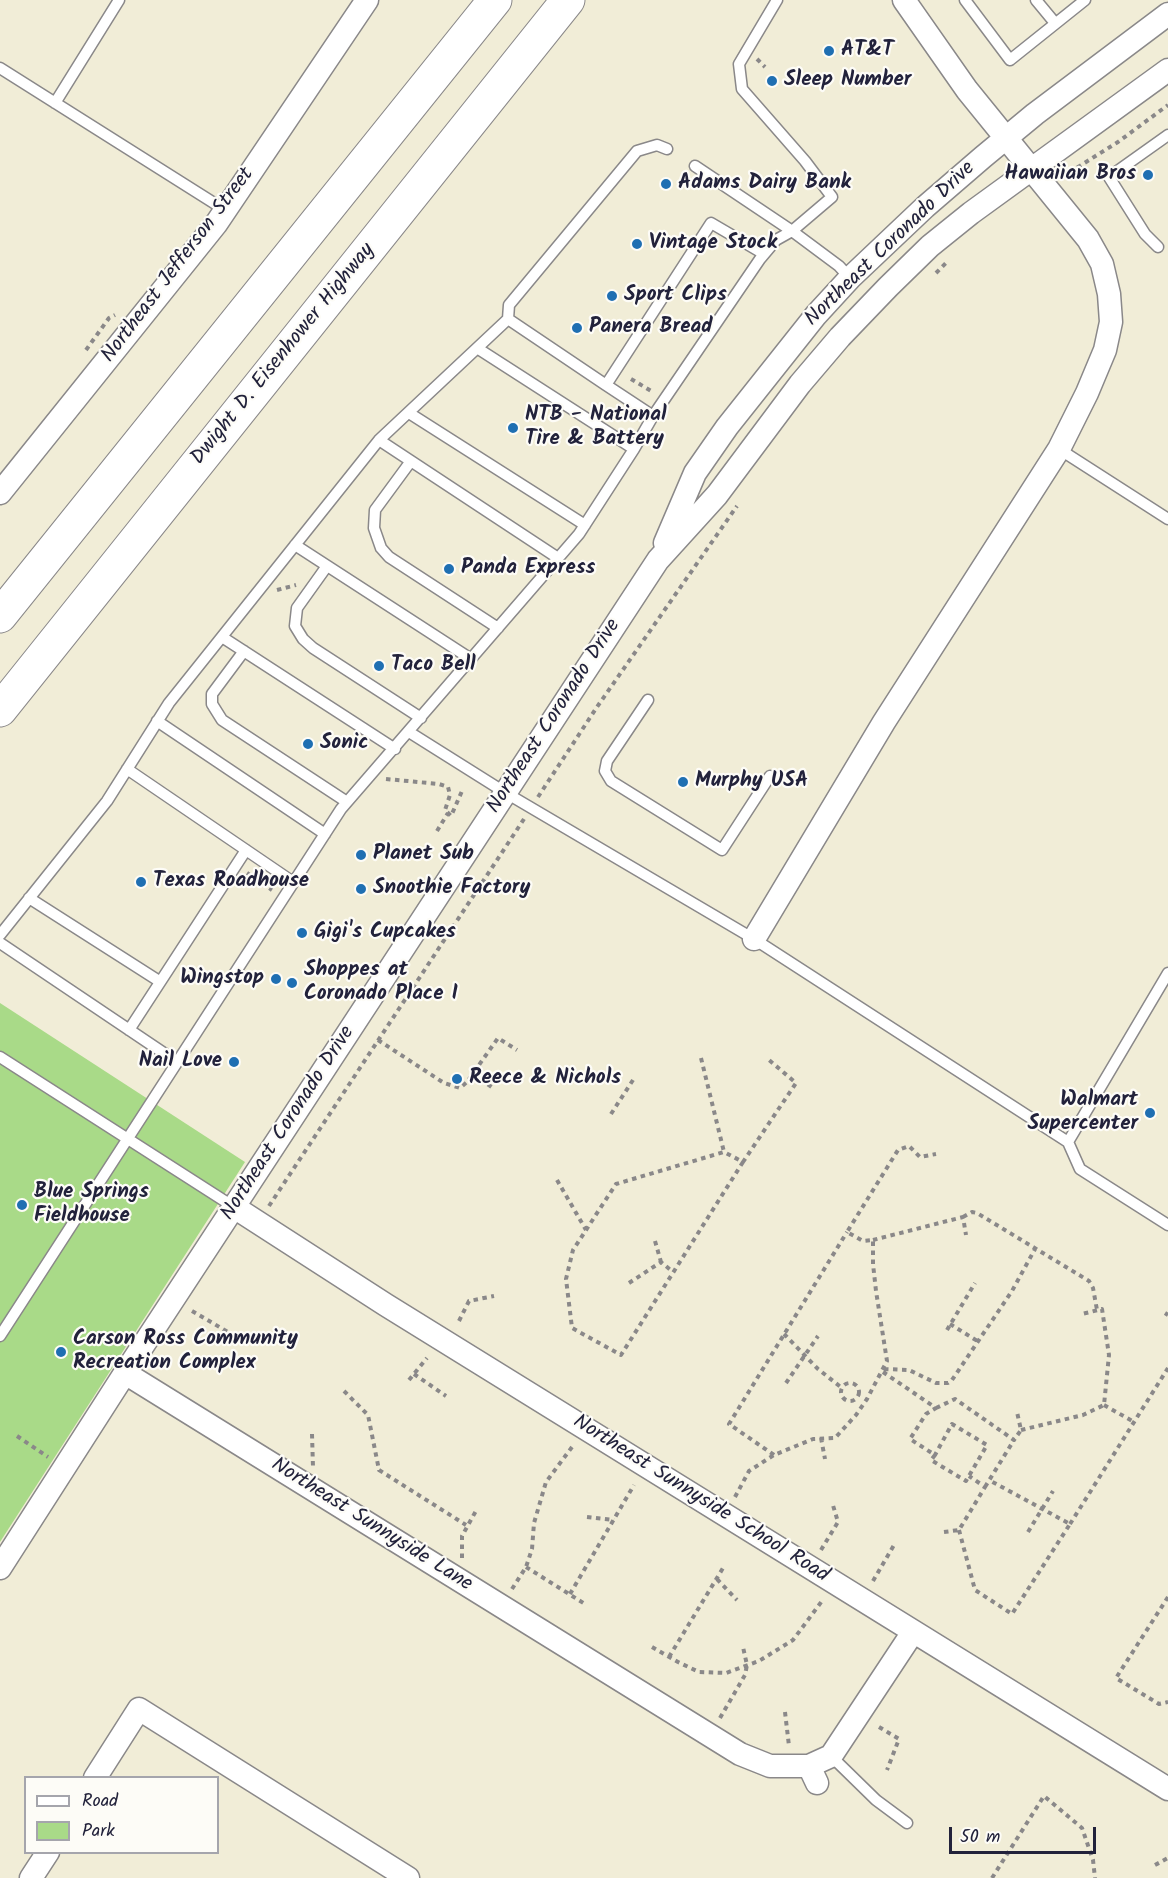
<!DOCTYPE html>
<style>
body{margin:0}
#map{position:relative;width:1168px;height:1878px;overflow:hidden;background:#f1edd7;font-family:Kalam,sans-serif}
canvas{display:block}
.legend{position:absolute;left:24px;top:1776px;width:195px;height:78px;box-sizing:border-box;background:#fdfcf7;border:2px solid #a5a5ac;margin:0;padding:8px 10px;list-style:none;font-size:18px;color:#22223b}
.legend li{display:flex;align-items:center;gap:12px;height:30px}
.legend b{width:30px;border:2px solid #a5a5ac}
.scale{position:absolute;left:949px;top:1827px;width:147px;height:27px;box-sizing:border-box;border:3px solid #22223b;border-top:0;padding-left:8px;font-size:18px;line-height:21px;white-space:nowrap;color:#22223b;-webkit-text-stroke:4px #fdfcf7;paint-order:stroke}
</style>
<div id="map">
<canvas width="1168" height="1878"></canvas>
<ul class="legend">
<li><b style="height:8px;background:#fff"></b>Road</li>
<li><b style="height:16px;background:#a9da88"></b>Park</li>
</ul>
<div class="scale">50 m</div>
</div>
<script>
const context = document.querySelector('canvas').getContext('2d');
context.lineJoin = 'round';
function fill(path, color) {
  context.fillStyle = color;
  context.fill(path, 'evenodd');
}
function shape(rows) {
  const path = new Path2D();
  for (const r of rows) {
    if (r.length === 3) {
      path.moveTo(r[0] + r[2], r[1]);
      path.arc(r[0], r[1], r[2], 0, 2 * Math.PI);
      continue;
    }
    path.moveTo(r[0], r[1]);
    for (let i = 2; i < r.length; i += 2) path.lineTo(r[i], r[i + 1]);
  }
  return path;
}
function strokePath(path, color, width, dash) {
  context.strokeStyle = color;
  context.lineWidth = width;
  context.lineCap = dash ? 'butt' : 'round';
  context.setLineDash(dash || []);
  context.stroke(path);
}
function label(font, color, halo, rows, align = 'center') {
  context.font = font + ' Kalam,sans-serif';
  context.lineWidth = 4.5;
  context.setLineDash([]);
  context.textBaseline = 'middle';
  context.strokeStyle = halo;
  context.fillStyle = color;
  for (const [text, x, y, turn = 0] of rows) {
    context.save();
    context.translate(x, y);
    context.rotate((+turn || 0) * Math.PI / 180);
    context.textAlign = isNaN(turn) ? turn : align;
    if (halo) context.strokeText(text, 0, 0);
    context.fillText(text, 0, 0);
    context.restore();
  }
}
fill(shape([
 [0,1003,245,1162,0,1542]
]), '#a9da88');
const lane = shape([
 [965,0,1010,60,1085,0],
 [1036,0,1055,23],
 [0,68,225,210],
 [55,103,119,0],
 [695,166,792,231,839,266,850,278],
 [1158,247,1145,234,1109,177,1168,135],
 [477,348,634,449],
 [606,385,508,319,509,305,637,151,657,145,667,149],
 [409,413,585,525],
 [653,416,606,385,711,223,764,254],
 [379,440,558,558],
 [1059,449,1168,519],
 [411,461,375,510,374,528,381,548,389,557,498,628],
 [295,545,471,659],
 [327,566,297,608,295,626,303,639,313,648,421,718],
 [222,637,395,749],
 [244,651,212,694,212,704,222,720,347,802],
 [648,700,607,761,605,771,611,781,722,850,770,776],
 [157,721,325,834],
 [409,732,506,793,754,939,1068,1142,1080,1169,1168,1225],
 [127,769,293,882],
 [29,898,159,981],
 [0,935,107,801,169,703,379,440,508,319],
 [0,943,177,1062],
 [129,1030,246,850],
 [0,1057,234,1207],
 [1068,1142,1168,973],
 [0,1336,341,809,579,534,634,449,653,416,760,259,776,240,792,231,832,197,805,161,742,89,739,64,777,0],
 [831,1756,876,1800,907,1823]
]);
const street = shape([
 [0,493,216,224,367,0],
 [665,543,695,473,727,427,816,315,850,278,925,207,983,157,1035,114,1168,14],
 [754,939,884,722,1059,449,1087,393,1105,350,1111,322,1109,294,1102,264,1088,239,967,90,904,0],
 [234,1207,386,1305,1168,1789],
 [125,1373,740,1754,770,1766,809,1766,817,1783],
 [0,1568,125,1373,658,560,717,495,800,384,840,337,888,287,930,246,971,213,1168,70],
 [809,1766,831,1756,913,1632],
 [95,1778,139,1709,408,1878],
 [31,1878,48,1852]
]);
const highway = shape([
 [0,616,495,0],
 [0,710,568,0]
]);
strokePath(lane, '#8a8889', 13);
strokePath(street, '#8a8889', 25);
strokePath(highway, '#8a8889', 35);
strokePath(shape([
 [757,59,765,67],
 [1062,177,1118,142,1168,105],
 [936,273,948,261],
 [86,350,109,318,115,315],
 [631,379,653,392],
 [277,590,296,585],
 [386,779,439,784,448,787,450,795,445,810,451,816,462,791],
 [538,797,597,707,737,506],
 [437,831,448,813],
 [247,873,272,890],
 [378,1040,444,1083,460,1088,467,1082,498,1038,517,1050],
 [701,1058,724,1152],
 [473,1074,493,1088],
 [611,1114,633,1080],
 [743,1162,621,1355,572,1328,566,1279,573,1250,616,1184,724,1152,743,1162,796,1083,769,1060],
 [557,1180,586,1230],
 [269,1206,524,819],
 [963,1217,972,1212,977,1213,1089,1281,1093,1288,1097,1310],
 [873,1240,963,1217,966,1235],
 [655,1241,661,1262],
 [629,1283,661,1262,673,1272],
 [192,1311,228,1332],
 [1165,1313,1168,1315],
 [459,1321,469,1301,494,1296],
 [950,1324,979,1342],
 [947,1330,975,1283],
 [784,1334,818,1369,842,1388],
 [884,1369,909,1370,936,1383,948,1383,952,1380,1012,1291,1035,1249],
 [883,1372,936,1408,926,1414,910,1439,935,1455,931,1460,966,1481,987,1445,952,1424,935,1455],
 [414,1374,446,1396],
 [409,1380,427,1358],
 [786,1383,818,1336],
 [850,1392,9],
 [344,1391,368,1415,379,1470,466,1525],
 [1104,1405,1134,1422],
 [936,1408,955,1399,1014,1440,1021,1430,1017,1412],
 [1021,1430,1083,1415,1104,1405,1109,1355,1102,1309,1082,1314],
 [312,1434,313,1467],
 [17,1436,48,1457],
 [821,1438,825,1459],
 [774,1455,729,1424,847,1232],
 [985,1487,1014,1440],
 [735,1497,749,1471,774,1455,813,1439,835,1438,856,1415,867,1399,887,1361,876,1291,873,1264,873,1240,863,1241,847,1232,898,1150,909,1146,920,1157,936,1154],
 [587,1517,614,1520],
 [1070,1524,1168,1368],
 [959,1530,975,1590,1012,1614,1070,1524,989,1480],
 [944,1532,959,1530,985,1487,969,1476],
 [1028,1532,1053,1491],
 [821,1550,838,1522,832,1502],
 [462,1558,462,1536,477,1509],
 [526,1567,585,1604],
 [717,1579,737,1600],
 [873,1581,894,1545],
 [512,1589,526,1567,532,1549,534,1523,546,1482,572,1447],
 [570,1594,634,1485],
 [1168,1597,1116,1678,1159,1704,1168,1702],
 [652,1647,678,1662,699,1672,726,1673,759,1661,793,1640,822,1601],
 [669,1657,723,1568],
 [785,1712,789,1746],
 [720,1718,745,1675,747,1665,743,1647],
 [879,1727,899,1739,887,1770],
 [1155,1865,1168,1858],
 [992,1878,1044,1796,1082,1828,1093,1860,1095,1878]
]), '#8a8889', 4, [4.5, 4.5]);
strokePath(lane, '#fff', 10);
strokePath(street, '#fff', 22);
strokePath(highway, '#fff', 33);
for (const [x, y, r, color] of [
 [829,51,6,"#1f6fb2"],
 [772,81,6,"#1f6fb2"],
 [1148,175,6,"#1f6fb2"],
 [666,184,6,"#1f6fb2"],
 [637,244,6,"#1f6fb2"],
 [612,296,6,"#1f6fb2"],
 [577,328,6,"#1f6fb2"],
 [513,428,6,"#1f6fb2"],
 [449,569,6,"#1f6fb2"],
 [379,666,6,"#1f6fb2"],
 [308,744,6,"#1f6fb2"],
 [683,782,6,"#1f6fb2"],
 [361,855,6,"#1f6fb2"],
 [141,882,6,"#1f6fb2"],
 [361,889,6,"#1f6fb2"],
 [302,933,6,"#1f6fb2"],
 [276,979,6,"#1f6fb2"],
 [292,983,6,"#1f6fb2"],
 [234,1062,6,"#1f6fb2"],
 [457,1079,6,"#1f6fb2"],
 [1150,1113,6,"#1f6fb2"],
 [22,1205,6,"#1f6fb2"],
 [61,1352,6,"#1f6fb2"]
]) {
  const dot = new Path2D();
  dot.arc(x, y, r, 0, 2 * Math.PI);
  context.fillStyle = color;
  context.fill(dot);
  strokePath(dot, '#fdfcf7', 2);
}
label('bold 21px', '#22223b', '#fdfcf7', [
 ["AT&T",841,51],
 ["Sleep Number",784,81],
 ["Hawaiian Bros",1136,175,"right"],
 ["Adams Dairy Bank",678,184],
 ["Vintage Stock",649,244],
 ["Sport Clips",624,296],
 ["Panera Bread",589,328],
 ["NTB - National",525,416],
 ["Tire & Battery",525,440],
 ["Panda Express",461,569],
 ["Taco Bell",391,666],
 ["Sonic",320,744],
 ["Murphy USA",695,782],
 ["Planet Sub",373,855],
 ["Texas Roadhouse",153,882],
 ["Snoothie Factory",373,889],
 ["Gigi's Cupcakes",314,933],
 ["Shoppes at",304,971],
 ["Coronado Place I",304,995],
 ["Wingstop",264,979,"right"],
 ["Nail Love",222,1062,"right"],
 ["Reece & Nichols",469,1079],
 ["Walmart",1138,1101,"right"],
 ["Supercenter",1138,1125,"right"],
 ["Blue Springs",34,1193],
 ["Fieldhouse",34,1217],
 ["Carson Ross Community",73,1340],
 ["Recreation Complex",73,1364]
], 'left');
label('21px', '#22223b', '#fdfcf7', [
 ["Northeast Coronado Drive",891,245,-44],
 ["Northeast Jefferson Street",179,266,-53],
 ["Dwight D. Eisenhower Highway",284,355,-51],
 ["Northeast Coronado Drive",555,717,-57],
 ["Northeast Coronado Drive",289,1124,-57],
 ["Northeast Sunnyside School Road",700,1500,32],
 ["Northeast Sunnyside Lane",371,1526,32]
]);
</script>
